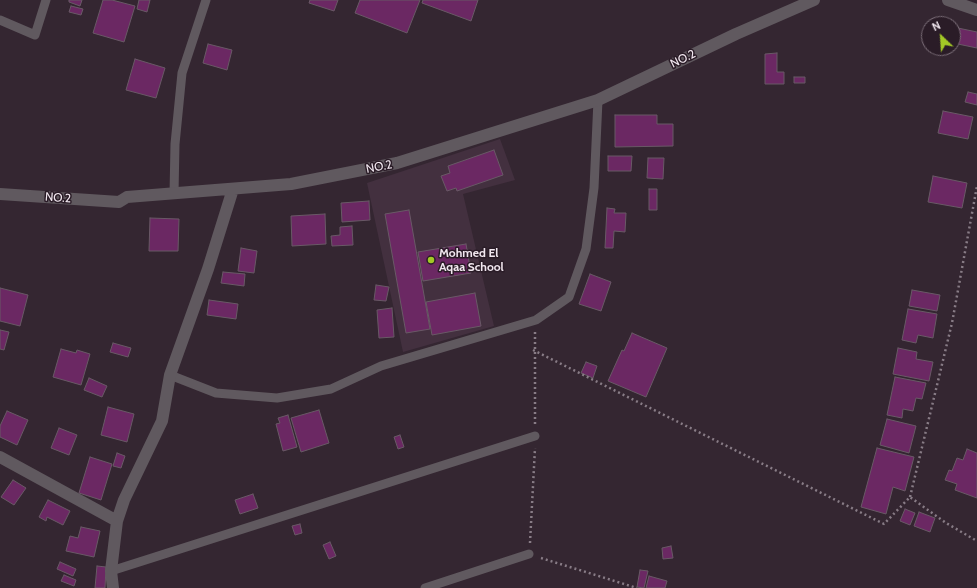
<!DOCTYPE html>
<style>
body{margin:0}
#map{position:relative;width:977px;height:588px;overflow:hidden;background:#342631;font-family:Cabin,sans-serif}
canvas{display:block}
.north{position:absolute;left:921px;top:16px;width:40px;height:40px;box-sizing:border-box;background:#2a1c27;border:1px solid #7a6d77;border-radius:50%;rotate:335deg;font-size:11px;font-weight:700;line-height:16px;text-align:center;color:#f1e7ef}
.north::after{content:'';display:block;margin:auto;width:14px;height:18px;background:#a3c926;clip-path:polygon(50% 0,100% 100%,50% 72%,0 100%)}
</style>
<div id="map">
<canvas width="977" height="588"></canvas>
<div class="north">N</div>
</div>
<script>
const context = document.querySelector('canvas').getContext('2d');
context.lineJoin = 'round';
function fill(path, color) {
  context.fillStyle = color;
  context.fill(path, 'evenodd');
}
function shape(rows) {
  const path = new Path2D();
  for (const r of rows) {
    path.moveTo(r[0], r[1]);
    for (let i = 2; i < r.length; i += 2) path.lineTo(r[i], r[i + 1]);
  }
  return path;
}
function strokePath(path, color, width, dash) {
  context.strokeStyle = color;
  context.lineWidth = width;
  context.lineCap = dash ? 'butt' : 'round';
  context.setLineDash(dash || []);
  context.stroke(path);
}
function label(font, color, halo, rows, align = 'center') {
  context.font = font + ' Cabin,sans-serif';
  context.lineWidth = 3;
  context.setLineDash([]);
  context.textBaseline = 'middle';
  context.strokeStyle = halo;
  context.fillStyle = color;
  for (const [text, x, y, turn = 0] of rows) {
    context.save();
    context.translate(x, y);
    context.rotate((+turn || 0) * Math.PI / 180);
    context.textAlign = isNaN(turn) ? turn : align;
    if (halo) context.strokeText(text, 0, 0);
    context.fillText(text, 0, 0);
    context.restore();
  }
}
fill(shape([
 [500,139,515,180,463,194,494,326,403,352,367,183]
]), '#43303f');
const building = shape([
 [69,0,82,0,80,6,69,2,69,0],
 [103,0,112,0,135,6,124,42,93,33,103,0],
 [139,0,150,0,147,12,137,9,139,0],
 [310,0,338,0,334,11,309,3,310,0],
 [360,0,420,0,407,33,355,13,360,0],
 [423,0,478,0,471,21,422,3,423,0],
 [71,6,83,9,81,15,69,12,71,6],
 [953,27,977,32,977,48,953,43,953,27],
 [208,44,232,50,227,70,203,63,208,44],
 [777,53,777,72,784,72,784,84,765,84,765,54,777,53],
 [135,59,165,68,156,98,126,90,135,59],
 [794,77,805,77,805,83,794,83,794,77],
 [968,92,977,94,977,105,965,102,968,92],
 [943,111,973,117,968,139,938,133,943,111],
 [615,115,657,115,657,124,673,124,673,146,615,147,615,115],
 [494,150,503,175,457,191,456,188,447,191,441,176,450,173,448,166,494,150],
 [608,156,632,156,631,171,608,171,608,156],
 [648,158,664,158,663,179,647,178,648,158],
 [933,176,967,183,962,208,928,202,933,176],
 [649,189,657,189,657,210,649,210,649,189],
 [369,201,370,220,342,222,341,203,369,201],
 [607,208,615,209,614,213,626,213,625,232,614,231,613,248,605,248,607,208],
 [409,210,430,329,406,333,385,214,409,210],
 [325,214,326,244,292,246,291,216,325,214],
 [150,218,179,219,178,251,149,251,150,218],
 [352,226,353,245,332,246,331,236,340,235,340,227,352,226],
 [466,244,471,273,423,281,418,252,466,244],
 [241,248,257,251,254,273,238,271,241,248],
 [223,272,245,274,244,286,221,283,223,272],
 [590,274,611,282,601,311,579,304,590,274],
 [376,285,389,287,386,301,374,300,376,285],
 [0,288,28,295,20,326,0,321,0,288],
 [912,290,940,295,937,311,909,306,912,290],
 [475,293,481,326,432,335,426,302,475,293],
 [209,300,238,304,236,319,207,315,209,300],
 [392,308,394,337,379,338,377,310,392,308],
 [908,309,937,314,933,338,918,335,916,343,902,340,908,309],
 [0,330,9,332,4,350,0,349,0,330],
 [632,333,667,348,646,397,608,381,622,350,624,351,632,333],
 [113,343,131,348,128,357,110,352,113,343],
 [898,348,917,352,916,359,933,362,929,381,893,374,898,348],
 [61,349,76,353,77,350,90,354,81,385,53,377,61,349],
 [586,362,597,366,593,378,581,373,586,362],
 [895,377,926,383,922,399,916,398,913,411,903,409,902,418,887,415,895,377],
 [89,378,107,386,102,397,84,390,89,378],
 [108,407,134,414,127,442,101,435,108,407],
 [319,410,329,443,301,452,291,418,319,410],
 [7,411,28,420,17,445,0,437,0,426,7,411],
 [288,415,297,447,283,451,276,424,280,423,278,418,288,415],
 [887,419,916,426,909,453,880,445,887,419],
 [59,428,77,435,69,455,51,448,59,428],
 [400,435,404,447,398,449,394,437,400,435],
 [877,448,914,457,905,491,893,487,886,514,861,507,877,448],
 [967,449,977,453,977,498,955,490,957,484,945,480,949,470,952,471,957,458,963,460,967,449],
 [117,453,125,456,121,468,113,466,117,453],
 [90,457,112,464,101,500,79,493,90,457],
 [13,480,26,488,14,505,1,497,13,480],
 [253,494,258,508,240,514,235,500,253,494],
 [48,500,70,511,63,525,47,517,46,521,39,517,48,500],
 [905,509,915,513,910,525,900,521,905,509],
 [919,512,935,518,930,532,914,526,919,512],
 [300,524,302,533,295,535,292,526,300,524],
 [81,527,100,531,94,557,66,551,70,536,78,538,81,527],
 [330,542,336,556,329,559,323,545,330,542],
 [671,546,673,558,663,559,662,548,671,546],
 [60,562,76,569,73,576,57,569,60,562],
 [97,566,106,567,105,588,95,588,97,566],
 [640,570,648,571,644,588,637,587,640,570],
 [64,575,76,580,74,586,61,581,64,575],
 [649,576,667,581,665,588,646,588,649,576]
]);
fill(building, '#6b2863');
strokePath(building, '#695966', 1);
strokePath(shape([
 [535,332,535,425],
 [533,350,884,524,910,497,946,523,977,541],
 [910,497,952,323,977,186],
 [530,543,535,448],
 [541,558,637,588]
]), '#887c86', 2.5, [2, 3]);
strokePath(shape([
 [0,20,35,35,46,0],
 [174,194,175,144,182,73,206,0],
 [170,375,216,393,277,398,331,389,381,366,536,320,569,297,586,249,594,188,598,100],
 [111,571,535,436],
 [425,588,529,554]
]), '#60595f', 9);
strokePath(shape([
 [948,0,977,10],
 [0,194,119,202,127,197,291,184,397,163,598,100,736,34,814,0],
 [0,457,117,521],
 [113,588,111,571,117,521,124,500,162,421,170,375,208,269,233,189]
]), '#60595f', 12);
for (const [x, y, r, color] of [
 [431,260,4,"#a3c926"]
]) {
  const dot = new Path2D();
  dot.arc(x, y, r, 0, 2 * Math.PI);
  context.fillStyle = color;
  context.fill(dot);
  strokePath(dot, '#2a1c27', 1.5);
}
label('12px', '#f1e7ef', '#2a1c27', [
 ["NO.2",683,59,-26],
 ["NO.2",379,167,-11],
 ["NO.2",58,198,4]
]);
label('bold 12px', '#f1e7ef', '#2a1c27', [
 ["Mohmed El",439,253],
 ["Aqaa School",439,267]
], 'left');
</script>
